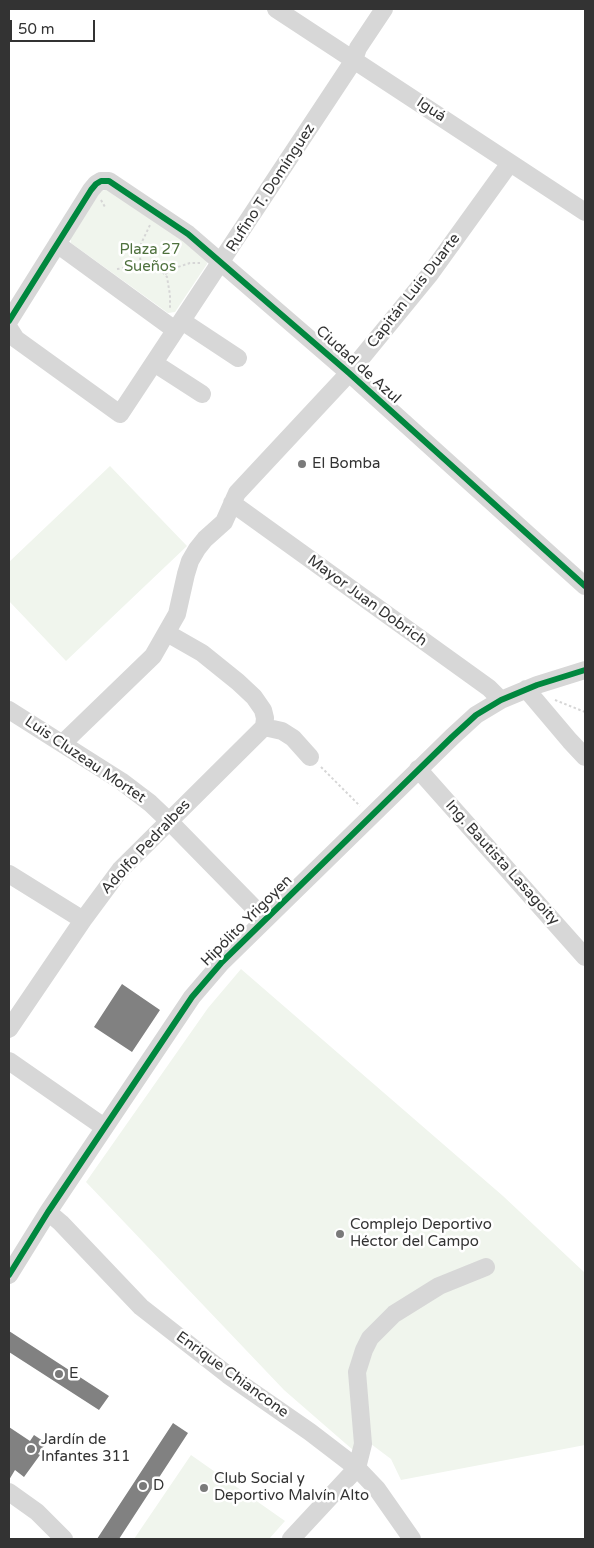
<!DOCTYPE html>
<meta charset="utf-8">
<style>
body{margin:0}
#map{position:relative;width:594px;height:1548px;overflow:hidden;background:#fff;font-family:"Varela Round",sans-serif}
canvas{display:block}
.frame{position:absolute;inset:0;border:10px solid #333;pointer-events:none}
.scale{position:absolute;left:10px;top:20px;width:85px;height:22px;box-sizing:border-box;border:2px solid #333;border-top:0;padding-left:6px;font-size:15px;line-height:18px;white-space:nowrap;color:#333;-webkit-text-stroke:4px #fff;paint-order:stroke}
</style>
<div id="map">
<canvas width="594" height="1548"></canvas>
<div class="frame"></div>
<div class="scale">50 m</div>
</div>
<script>
const context = document.querySelector('canvas').getContext('2d');
context.lineJoin = 'round';
function fill(path, color) {
  context.fillStyle = color;
  context.fill(path, 'evenodd');
}
function shape(rows) {
  const path = new Path2D();
  for (const r of rows) {
    path.moveTo(r[0], r[1]);
    for (let i = 2; i < r.length; i += 2) path.lineTo(r[i], r[i + 1]);
  }
  return path;
}
function strokePath(path, color, width, dash) {
  context.strokeStyle = color;
  context.lineWidth = width;
  context.lineCap = dash ? 'butt' : 'round';
  context.setLineDash(dash || []);
  context.stroke(path);
}
function label(font, color, halo, rows, align = 'center') {
  context.font = font + ' "Varela Round",sans-serif';
  context.lineWidth = 5;
  context.setLineDash([]);
  context.textBaseline = 'middle';
  context.strokeStyle = halo;
  context.fillStyle = color;
  for (const [text, x, y, turn = 0] of rows) {
    context.save();
    context.translate(x, y);
    context.rotate((+turn || 0) * Math.PI / 180);
    context.textAlign = isNaN(turn) ? turn : align;
    if (halo) context.strokeText(text, 0, 0);
    context.fillText(text, 0, 0);
    context.restore();
  }
}
fill(shape([
 [110,189,206,257,207,264,175,312,168,313,71,243,70,236,101,191],
 [110,466,187,546,66,661,9,601,9,562],
 [241,969,503,1196,585,1273,585,1445,401,1480,391,1459,371,1444,353,1450,284,1390,86,1182,208,1008],
 [191,1455,285,1521,269,1539,134,1539]
]), '#f0f5ed');
fill(shape([
 [122,984,160,1010,132,1052,94,1027],
 [9,1331,109,1396,99,1410,9,1352],
 [173,1423,188,1433,119,1539,97,1539],
 [9,1427,30,1441,34,1435,46,1443,38,1454,40,1455,24,1477,15,1470,9,1480]
]), '#818181');
strokePath(shape([
 [101,200,105,207],
 [141,265,139,248,150,225],
 [117,269,132,267,148,262,158,267,167,277,170,295,170,308],
 [165,274,178,267,190,263,200,263],
 [555,700,585,712],
 [321,767,360,806]
]), '#d6d6d6', 2, [2.5, 2.5]);
strokePath(shape([
 [276,9,585,212],
 [57,244,175,330],
 [9,321,91,190,96,184,101,181,109,181,188,234,349,373,585,586],
 [182,321,238,358],
 [9,328,16,339,120,414,354,60,358,48,384,9],
 [154,363,202,394],
 [232,503,489,688,501,700],
 [167,633,202,653,238,682,254,697,263,710,265,718,264,727],
 [526,689,570,741,585,757],
 [9,710,121,781,150,803,169,821,265,919],
 [264,727,282,731,293,738,310,757],
 [63,743,153,656,177,614,186,574,190,561,197,549,205,539,224,522,237,493,349,373,430,274,510,163],
 [418,769,585,957],
 [9,874,83,920],
 [9,1029,83,920,120,870,264,727],
 [9,1061,104,1127],
 [48,1212,61,1223,141,1307,228,1375,310,1432,357,1468,377,1489,412,1539],
 [9,1275,48,1212,192,997,222,962,452,737,476,715,501,700,537,685,585,670],
 [9,1492,37,1512,64,1539],
 [291,1539,357,1468,363,1444,357,1372,364,1350,370,1338,394,1314,439,1286,486,1267]
]), '#d7d7d7', 18);
strokePath(shape([
 [9,321,91,190,96,184,101,181,109,181,188,234,349,373,585,586],
 [9,1275,48,1212,192,997,222,962,452,737,476,715,501,700,537,685,585,670]
]), '#00873e', 6);
for (const [x, y, r, color] of [
 [302,464,5,"#7a7a7a"],
 [340,1234,5,"#7a7a7a"],
 [59,1374,5,"#7a7a7a"],
 [31,1449,5,"#7a7a7a"],
 [143,1486,5,"#7a7a7a"],
 [204,1488,5,"#7a7a7a"]
]) {
  const dot = new Path2D();
  dot.arc(x, y, r, 0, 2 * Math.PI);
  context.fillStyle = color;
  context.fill(dot);
  strokePath(dot, '#fff', 2);
}
label('15px', '#333', '#fff', [
 ["Iguá",431,110,33],
 ["Rufino T. Domínguez",271,188,-57],
 ["Capitán Luis Duarte",414,291,-52],
 ["Ciudad de Azul",358,365,42],
 ["Mayor Juan Dobrich",367,601,36],
 ["Luis Cluzeau Mortet",85,760,34],
 ["Adolfo Pedralbes",146,847,-47],
 ["Ing. Bautista Lasagoity",502,863,48],
 ["Hipólito Yrigoyen",247,921,-45],
 ["Enrique Chiancone",232,1375,36]
]);
label('15px', '#4f713e', '#fff', [
 ["Plaza 27",150,250],
 ["Sueños",150,267]
]);
label('15px', '#333', '#fff', [
 ["El Bomba",312,464],
 ["Complejo Deportivo",350,1225],
 ["Héctor del Campo",350,1242],
 ["E",69,1374],
 ["Jardín de",41,1440],
 ["Infantes 311",41,1457],
 ["Club Social y",214,1479],
 ["Deportivo Malvín Alto",214,1496],
 ["D",153,1486]
], 'left');
</script>
